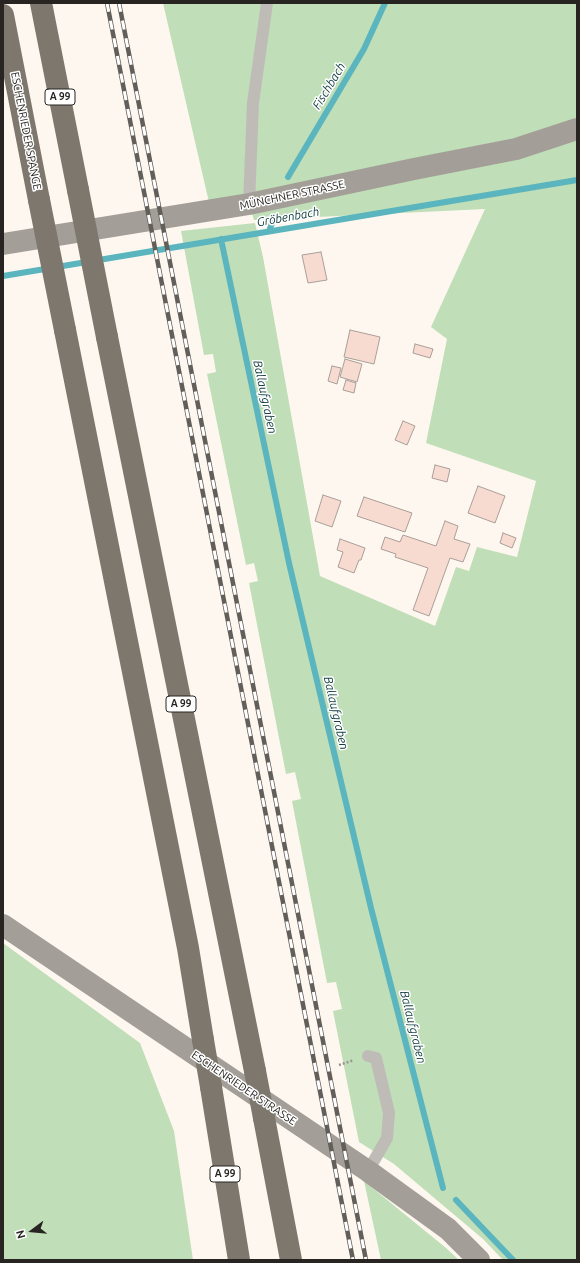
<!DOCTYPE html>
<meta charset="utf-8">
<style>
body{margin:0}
#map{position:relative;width:580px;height:1263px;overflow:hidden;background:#fef7ef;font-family:Ubuntu,sans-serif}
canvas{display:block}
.frame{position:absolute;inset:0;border:4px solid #272421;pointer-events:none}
.north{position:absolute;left:12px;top:1211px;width:40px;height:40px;-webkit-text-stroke:3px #fff;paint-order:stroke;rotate:254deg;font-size:11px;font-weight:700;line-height:16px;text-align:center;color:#272421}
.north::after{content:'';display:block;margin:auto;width:14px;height:18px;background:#272421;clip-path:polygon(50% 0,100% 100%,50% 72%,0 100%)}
</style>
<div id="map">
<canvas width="580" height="1263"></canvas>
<div class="frame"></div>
<div class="north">N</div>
</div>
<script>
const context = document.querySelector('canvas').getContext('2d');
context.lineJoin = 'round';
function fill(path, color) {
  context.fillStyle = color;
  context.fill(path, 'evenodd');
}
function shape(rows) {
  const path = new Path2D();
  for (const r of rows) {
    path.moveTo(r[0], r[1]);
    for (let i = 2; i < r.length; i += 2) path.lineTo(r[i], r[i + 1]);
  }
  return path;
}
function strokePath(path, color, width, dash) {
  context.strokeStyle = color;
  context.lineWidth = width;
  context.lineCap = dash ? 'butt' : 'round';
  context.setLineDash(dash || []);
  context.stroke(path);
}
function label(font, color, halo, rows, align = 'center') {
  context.font = font + ' Ubuntu,sans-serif';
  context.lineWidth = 3;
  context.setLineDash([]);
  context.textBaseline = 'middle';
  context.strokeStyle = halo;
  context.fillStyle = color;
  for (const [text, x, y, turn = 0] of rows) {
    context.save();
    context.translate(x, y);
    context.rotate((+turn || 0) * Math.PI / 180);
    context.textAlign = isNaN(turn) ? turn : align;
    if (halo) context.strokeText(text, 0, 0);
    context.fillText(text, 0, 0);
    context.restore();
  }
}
fill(shape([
 [163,3,577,3,577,1260,503,1260,483,1239,394,1164,359,1142,333,1011,342,1009,336,982,327,983,292,801,301,799,295,772,286,774,249,583,258,581,254,563,246,565,207,374,216,372,213,354,204,355,181,231,255,223,263,257,320,576,435,626,456,567,469,571,477,547,517,557,536,481,426,443,447,339,431,327,485,209,254,220,249,204,211,211],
 [3,943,140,1043,174,1131,193,1260,3,1260],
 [364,1181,446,1248,459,1260,381,1260]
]), '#c0deb7');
strokePath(shape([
 [288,177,364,49,385,3],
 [269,231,274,218],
 [221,239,289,563,371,908,443,1188],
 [3,276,577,180],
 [456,1200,513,1260]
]), '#5bb5be', 6);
const building = shape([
 [321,252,327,280,308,283,302,255,321,252],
 [350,330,380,337,374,364,344,357,350,330],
 [415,344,433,349,430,358,413,353,415,344],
 [345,359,362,364,357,382,340,377,345,359],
 [332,366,341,368,337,384,328,381,332,366],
 [346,380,356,383,354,393,343,390,346,380],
 [403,421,415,426,407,445,395,440,403,421],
 [435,465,450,469,447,482,432,478,435,465],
 [478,486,505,496,495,523,468,513,478,486],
 [323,495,341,501,332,527,315,521,323,495],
 [364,497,412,513,405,532,357,516,364,497],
 [445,521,458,526,454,539,470,544,463,562,450,558,429,616,413,610,428,568,395,557,396,554,381,549,385,537,400,542,403,535,436,546,445,521],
 [503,533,516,538,512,548,500,543,503,533],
 [340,539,365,548,361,560,359,560,354,573,338,567,343,552,337,550,340,539]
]);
fill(building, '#f7dbd0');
strokePath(building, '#aa9e99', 1);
strokePath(shape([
 [339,1065,354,1060]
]), '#9b9590', 2.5, [2, 2]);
strokePath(shape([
 [249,204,253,103,267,3],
 [368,1056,376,1058,389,1113,387,1138,368,1171]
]), '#bfbcb8', 12);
strokePath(shape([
 [3,244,249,204,414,169,516,149,577,129],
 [3,925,368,1171,448,1229,479,1260]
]), '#a39f98', 22);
strokePath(shape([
 [41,3,78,190],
 [3,15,39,200],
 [65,330,188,948,203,1040],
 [107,337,255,1071],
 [211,1087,239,1260],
 [264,1118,291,1260]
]), '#7d776e', 22);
const rail = shape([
 [107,3,353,1260],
 [119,3,366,1260]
]);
strokePath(rail, '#625e59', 4.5);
strokePath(rail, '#fff', 3, [9]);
strokePath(shape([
 [78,190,107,337],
 [39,200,65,330],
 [203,1040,211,1087],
 [255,1071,264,1118]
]), '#7d776e', 22);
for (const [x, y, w] of [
 [60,97,30],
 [181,704,30],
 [225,1174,30]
]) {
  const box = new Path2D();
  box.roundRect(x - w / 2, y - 8, w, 16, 3);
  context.fillStyle = '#fff';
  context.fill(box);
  strokePath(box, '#272421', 1);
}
label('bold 10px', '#272421', null, [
 ["A 99",60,97],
 ["A 99",181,704],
 ["A 99",225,1174]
]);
label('11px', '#272421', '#fff', [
 ["ESCHENRIEDER SPANGE",26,131,79],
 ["MÜNCHNER STRASSE",292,195,-12],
 ["ESCHENRIEDER STRASSE",244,1088,34]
]);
label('italic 12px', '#154044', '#fff', [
 ["Fischbach",329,86,-59],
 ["Gröbenbach",288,217,-10],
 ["Ballaufgraben",265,397,78],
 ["Ballaufgraben",336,713,77],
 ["Ballaufgraben",413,1027,76]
]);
</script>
